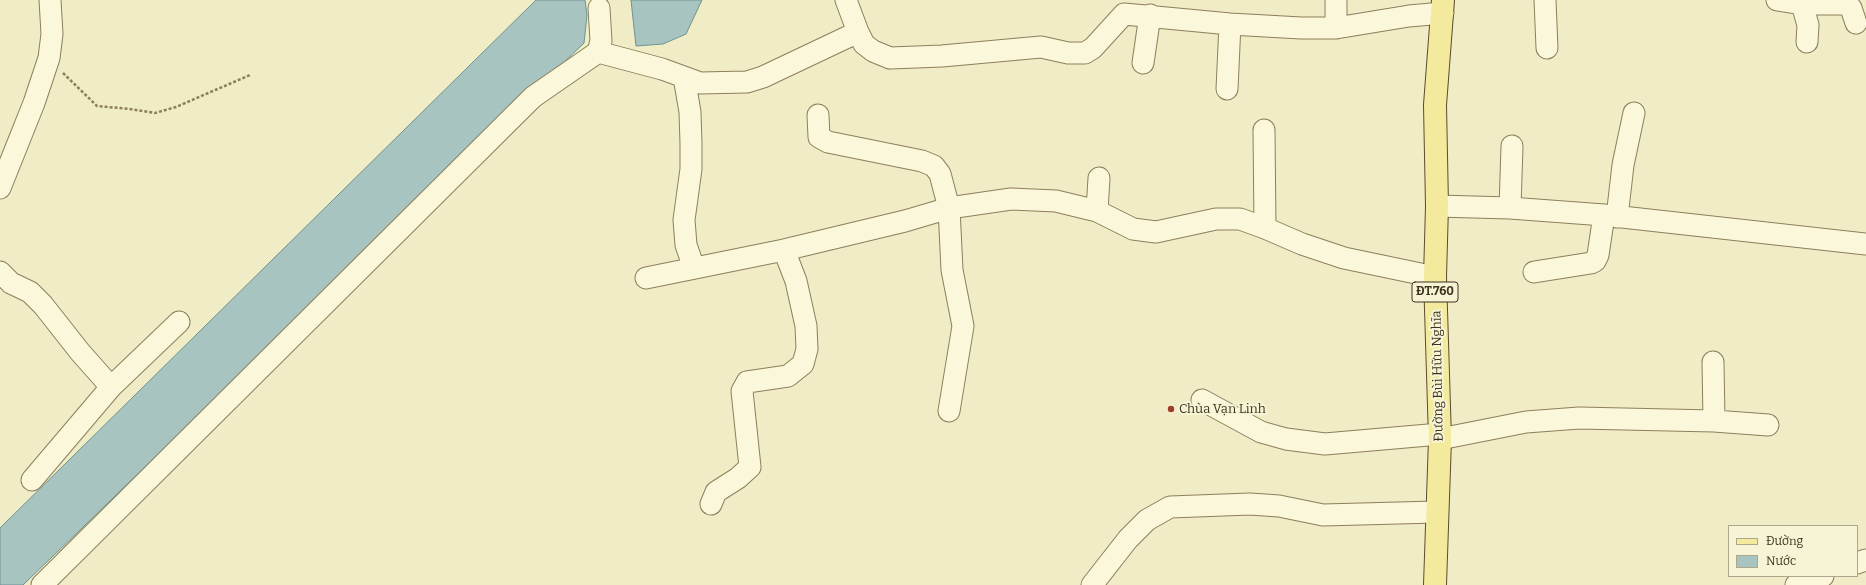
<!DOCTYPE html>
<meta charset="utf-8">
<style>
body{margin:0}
#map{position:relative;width:1866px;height:585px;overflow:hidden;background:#f0ecc6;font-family:Bitter,serif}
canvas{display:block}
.legend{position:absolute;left:1728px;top:525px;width:130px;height:52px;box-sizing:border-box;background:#f7f4d6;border:1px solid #ada78d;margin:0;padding:5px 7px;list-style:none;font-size:12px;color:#3d331f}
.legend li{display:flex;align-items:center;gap:8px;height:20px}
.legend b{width:20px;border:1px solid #ada78d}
</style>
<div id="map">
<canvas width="1866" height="585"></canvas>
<ul class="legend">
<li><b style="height:5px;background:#f4ea9d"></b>Đường</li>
<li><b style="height:11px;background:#a8c4c1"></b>Nước</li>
</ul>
</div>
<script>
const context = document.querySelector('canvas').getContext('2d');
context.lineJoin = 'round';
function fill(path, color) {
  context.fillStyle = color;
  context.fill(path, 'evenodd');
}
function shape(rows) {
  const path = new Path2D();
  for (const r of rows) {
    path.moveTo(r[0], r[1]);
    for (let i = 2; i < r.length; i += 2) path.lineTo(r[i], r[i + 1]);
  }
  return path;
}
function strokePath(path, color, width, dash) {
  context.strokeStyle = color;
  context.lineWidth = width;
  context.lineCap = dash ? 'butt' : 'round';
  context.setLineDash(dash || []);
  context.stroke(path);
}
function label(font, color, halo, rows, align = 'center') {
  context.font = font + ' Bitter,serif';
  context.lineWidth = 4;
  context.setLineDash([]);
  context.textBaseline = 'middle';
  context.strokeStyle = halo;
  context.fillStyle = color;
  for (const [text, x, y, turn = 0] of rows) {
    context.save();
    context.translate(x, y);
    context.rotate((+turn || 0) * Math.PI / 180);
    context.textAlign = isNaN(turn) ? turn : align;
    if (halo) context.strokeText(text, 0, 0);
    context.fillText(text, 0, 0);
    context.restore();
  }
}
const water = shape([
 [536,0,585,0,587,15,584,43,23,585,0,585,0,528,536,0],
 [631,0,702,0,686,34,663,44,636,46,631,0]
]);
fill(water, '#a8c4c1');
strokePath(water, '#6d9391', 1);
const minor = shape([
 [846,0,858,32,864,44,873,51,890,58,942,56,1041,47,1068,53,1085,53,1093,48,1124,14,1230,24,1301,28,1336,28,1409,16,1443,13],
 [1336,0,1336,28],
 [1545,0,1547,48],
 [1777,0,1802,4,1808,25,1807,42],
 [1802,4,1846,4,1851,8,1856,23],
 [598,52,662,69,684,77,690,112,691,144,691,169,684,220,686,245,694,268],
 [1143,63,1150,15],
 [684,77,700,83,747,82,763,77,858,32],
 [1227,89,1230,24],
 [818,115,819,137,828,142,922,161,934,166,940,174,949,208,952,270,963,326,949,411],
 [1264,130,1265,228],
 [0,188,34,103,49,58,52,34,50,0],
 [1437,206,1510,208,1604,215,1866,244],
 [1510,208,1512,146],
 [1097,211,1099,178],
 [1617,217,1623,165,1634,113],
 [0,272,11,283,30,292,43,305,80,352,111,387,179,322],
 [1534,272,1591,263,1595,261,1598,255,1604,215],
 [646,278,784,250,905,221,949,208,1011,199,1056,201,1097,211,1133,229,1156,232,1216,219,1240,219,1265,228,1302,244,1344,258,1435,277],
 [1713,362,1714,421],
 [1202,400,1261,432,1286,439,1325,444,1440,434],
 [1440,439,1526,422,1579,418,1714,421,1768,425],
 [32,480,111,387],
 [711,504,716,492,738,478,750,467,742,391,747,382,788,376,803,364,807,349,806,326,796,281,784,250],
 [1857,563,1866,560],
 [42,585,533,97,598,52,601,41,599,8],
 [1092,585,1128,539,1147,520,1170,507,1250,504,1279,506,1323,515,1436,512],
 [1796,585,1823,576]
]);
const major = shape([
 [1435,585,1440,439,1435,277,1437,206,1435,105,1443,0]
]);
strokePath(minor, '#8d7f5b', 23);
strokePath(major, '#5b4c2f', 24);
strokePath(shape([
 [63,73,97,106,130,109,155,113,176,107,250,75]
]), '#8d7f5b', 2.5, [3, 2]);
strokePath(minor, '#faf7da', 21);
strokePath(major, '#f4ea9d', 22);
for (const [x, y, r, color] of [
 [1171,409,4,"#9f3e28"]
]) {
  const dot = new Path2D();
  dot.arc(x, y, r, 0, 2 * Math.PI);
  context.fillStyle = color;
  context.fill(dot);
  strokePath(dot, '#f7f4d6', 1.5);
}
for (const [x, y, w] of [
 [1435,292,46]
]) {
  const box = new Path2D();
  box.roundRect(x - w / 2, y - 10, w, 20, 3);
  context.fillStyle = '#f7f4d6';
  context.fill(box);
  strokePath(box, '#3d331f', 1);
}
label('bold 12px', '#3d331f', null, [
 ["ĐT.760",1435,292]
]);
label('13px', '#3d331f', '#f7f4d6', [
 ["Đường Bùi Hữu Nghĩa",1438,376,-91]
]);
label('13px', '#3d331f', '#f7f4d6', [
 ["Chùa Vạn Linh",1179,409]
], 'left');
</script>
